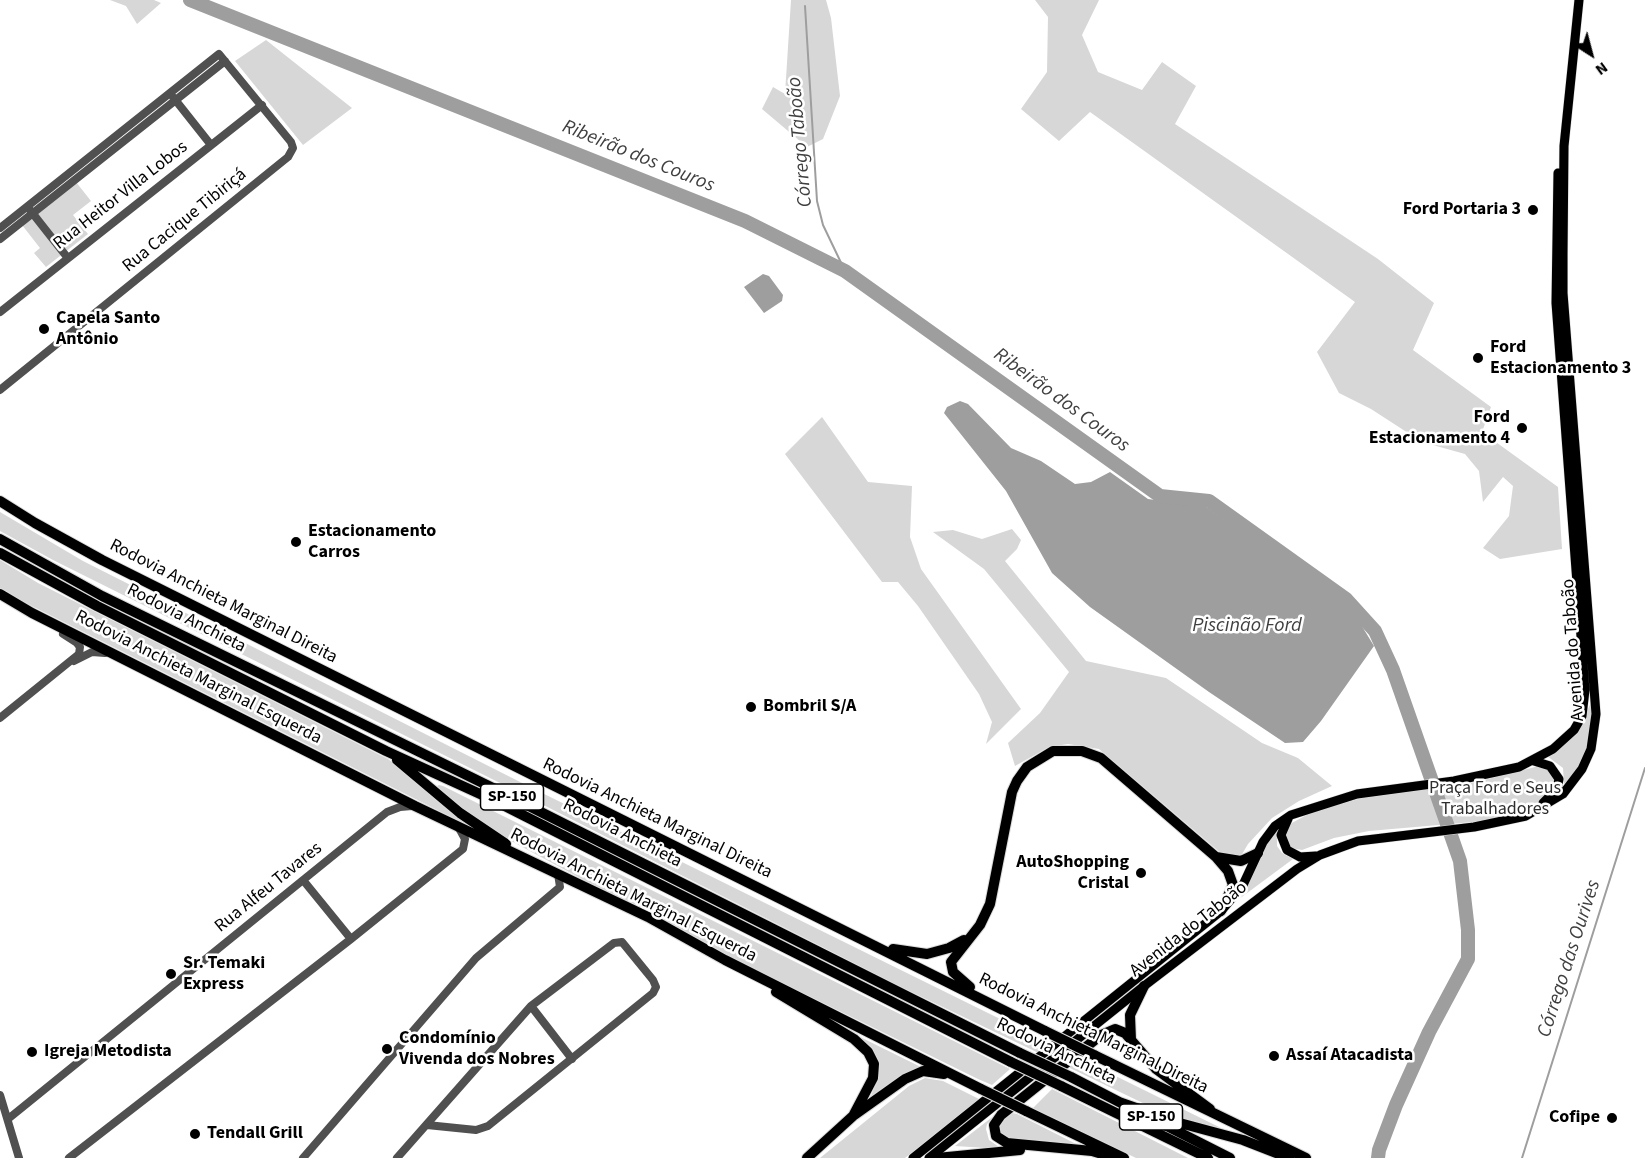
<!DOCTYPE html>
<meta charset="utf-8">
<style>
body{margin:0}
#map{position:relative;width:1645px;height:1158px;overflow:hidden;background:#fff;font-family:"Source Sans 3",sans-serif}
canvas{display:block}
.north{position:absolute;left:1561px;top:24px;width:60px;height:60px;-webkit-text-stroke:4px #fff;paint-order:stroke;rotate:144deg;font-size:16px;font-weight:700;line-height:24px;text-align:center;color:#000}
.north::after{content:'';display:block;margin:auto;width:21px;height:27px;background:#000;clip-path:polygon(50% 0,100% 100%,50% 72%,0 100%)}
</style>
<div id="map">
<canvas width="1645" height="1158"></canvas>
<div class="north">N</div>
</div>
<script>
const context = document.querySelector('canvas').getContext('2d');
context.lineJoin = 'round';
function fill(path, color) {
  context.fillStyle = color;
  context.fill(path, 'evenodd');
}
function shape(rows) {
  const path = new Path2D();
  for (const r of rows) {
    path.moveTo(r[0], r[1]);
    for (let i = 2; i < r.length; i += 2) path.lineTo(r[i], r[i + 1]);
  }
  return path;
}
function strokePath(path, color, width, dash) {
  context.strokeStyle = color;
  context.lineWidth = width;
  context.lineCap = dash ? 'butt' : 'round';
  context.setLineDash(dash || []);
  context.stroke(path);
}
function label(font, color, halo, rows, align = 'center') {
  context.font = font + ' "Source Sans 3",sans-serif';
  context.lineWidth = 5;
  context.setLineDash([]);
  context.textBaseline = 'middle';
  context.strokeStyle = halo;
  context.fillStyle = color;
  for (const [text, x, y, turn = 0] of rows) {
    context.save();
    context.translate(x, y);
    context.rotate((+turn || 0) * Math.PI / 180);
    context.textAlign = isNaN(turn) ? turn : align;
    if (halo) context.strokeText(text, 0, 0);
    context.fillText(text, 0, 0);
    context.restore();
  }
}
fill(shape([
 [110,0,154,0,161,3,137,24,126,6],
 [791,0,826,0,831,18,840,96,823,139,807,147,762,109,773,87,785,94],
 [1035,0,1099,0,1082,35,1098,72,1142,90,1162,62,1196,86,1175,124,1378,259,1434,303,1413,350,1491,407,1482,432,1558,487,1562,549,1500,559,1483,548,1509,516,1513,486,1503,477,1483,502,1479,471,1465,454,1422,442,1371,409,1339,393,1317,352,1355,302,1090,112,1059,141,1021,109,1047,72,1048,17],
 [266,40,352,108,303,145,235,61],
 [76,182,91,201,73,215,88,234,46,267,34,253,40,248,22,225],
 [822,417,868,482,912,486,910,537,921,569,1021,709,986,744,992,722,979,694,918,606,898,582,882,582,785,454],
 [0,512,83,561,530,787,1221,1128,1172,1117,899,986,518,792,53,560,0,531],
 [1012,529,1021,540,1017,549,1005,561,1086,661,1166,678,1262,743,1298,758,1332,786,1299,801,1272,818,1248,844,1241,856,1222,854,1099,749,1068,744,1049,747,1015,766,1008,743,1040,713,1069,672,984,569,933,532,953,530,982,539],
 [0,560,38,583,388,759,483,833,12,596,0,588],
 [1592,701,1593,722,1584,758,1570,780,1564,784,1563,768,1547,756,1575,734],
 [1539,766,1547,768,1555,778,1553,786,1543,801,1526,811,1496,820,1369,831,1334,838,1302,850,1291,848,1285,837,1286,830,1290,824,1314,811,1362,798,1476,782],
 [439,785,443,786,1010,1069,992,1085,978,1079,705,945,500,835,457,804,437,786],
 [1277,829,1277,846,1282,853,1293,859,1235,902,1263,849],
 [850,1032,925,1069,870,1099,878,1076],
 [925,1078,943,1081,979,1099,905,1158,820,1158,909,1086],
 [1052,1089,1188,1158,1136,1158,1033,1108],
 [1004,1108,987,1124,986,1129,989,1140,1002,1149,955,1146],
 [1012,1113,1017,1114,1084,1148,1002,1137,998,1125]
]), '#d7d7d7');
fill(shape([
 [763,274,769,276,783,295,782,301,764,313,744,287],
 [960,401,968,404,1011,448,1041,461,1075,484,1091,482,1110,472,1148,499,1206,507,1337,598,1360,623,1374,646,1321,721,1303,742,1285,743,1209,692,1090,607,1052,573,1006,491,944,413,947,407]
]), '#9e9e9e');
strokePath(shape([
 [805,6,817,201,823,225,845,271],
 [1522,1158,1645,768]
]), '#9e9e9e', 2);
strokePath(shape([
 [190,0,745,221,845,271,1160,496,1209,501,1346,599,1375,631,1393,670,1460,861,1468,930,1468,959,1429,1032,1396,1105,1379,1150,1378,1158]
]), '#9e9e9e', 14);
const major = shape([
 [1534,761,1550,766,1559,779,1557,789,1543,803],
 [1288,819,1281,835,1287,850,1300,857,1316,856],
 [913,1158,1221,911,1243,885,1263,842,1275,826,1291,815,1357,794,1454,781,1519,767,1553,749,1574,730,1582,716,1585,690,1556,303,1558,173],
 [929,1158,1144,986,1297,869,1320,855,1358,841,1474,827,1526,816,1563,794,1582,769,1591,749,1596,714,1563,293,1563,254,1564,146,1579,0]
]);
const highway = shape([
 [0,501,35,523,102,560,1045,1031],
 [0,539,102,596,497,790,1020,1053],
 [0,553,97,606,386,751,491,799,1011,1062],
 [0,594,32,613,415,806,648,917,725,960,981,1089],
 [397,760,460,813,506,844],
 [1216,857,1241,861,1258,853],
 [893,949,927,954,949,948,964,940],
 [970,987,953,972,951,962,980,925,990,904,1012,792,1017,781,1027,767,1053,751,1082,751,1101,758,1216,857,1228,871,1233,885,1221,911],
 [776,992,854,1039,868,1052,874,1064,873,1078,853,1116],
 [1131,1040,1130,1015,1144,986],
 [1094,1055,1306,1158],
 [1071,1077,1125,1105],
 [1061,1086,1208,1158],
 [1119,1102,1176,1122,1243,1140,1289,1158],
 [1026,1111,1124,1158],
 [1155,1120,1230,1158],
 [807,1158,853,1116,905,1079,923,1071,944,1074],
 [937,1158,1020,1150],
 [1115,1158,1092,1151,1007,1143,996,1136,994,1125,1001,1115,1101,1035,1115,1029,1125,1033,1156,1069,1210,1109]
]);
strokePath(major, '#dbdbdb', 10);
strokePath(highway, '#dbdbdb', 12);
strokePath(shape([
 [173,97,211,145],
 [30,210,67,257],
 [0,228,219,54,291,142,293,148,288,157,0,390],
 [0,239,225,61],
 [0,312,262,105],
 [74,661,92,652,105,653],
 [0,718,79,654,80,647,77,643,63,634],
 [303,880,351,939],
 [531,1006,572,1059],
 [0,1095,19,1158],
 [8,1119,387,812,400,807,412,806],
 [69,1158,351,939,463,849,465,839,459,828],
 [303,1158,476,958,560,887,558,874],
 [397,1158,531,1006,614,943,622,942,653,980,656,987,653,993,488,1126,476,1130,427,1125]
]), '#505050', 8);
strokePath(major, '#000', 9);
strokePath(highway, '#000', 10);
const highwayBridge = shape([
 [1045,1031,1094,1055],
 [1020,1053,1071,1077],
 [1011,1062,1061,1086],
 [981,1089,1026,1111]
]);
strokePath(highwayBridge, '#dbdbdb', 12, []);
strokePath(highwayBridge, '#000', 10);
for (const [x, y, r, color] of [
 [1533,210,6,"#000"],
 [44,329,6,"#000"],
 [1478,358,6,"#000"],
 [1522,428,6,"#000"],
 [296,542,6,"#000"],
 [751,707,6,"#000"],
 [1141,873,6,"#000"],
 [171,974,6,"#000"],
 [387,1049,6,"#000"],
 [32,1052,6,"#000"],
 [1274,1056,6,"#000"],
 [1612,1118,6,"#000"],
 [195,1134,6,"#000"]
]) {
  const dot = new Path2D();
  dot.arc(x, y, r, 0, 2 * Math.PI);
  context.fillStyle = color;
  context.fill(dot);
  strokePath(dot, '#fff', 2);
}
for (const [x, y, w] of [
 [512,797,63],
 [1151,1117,63]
]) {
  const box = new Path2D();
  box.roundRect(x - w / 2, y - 13, w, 26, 4.5);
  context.fillStyle = '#fff';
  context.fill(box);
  strokePath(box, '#000', 1.5);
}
label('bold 16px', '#000', null, [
 ["SP-150",512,797],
 ["SP-150",1151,1117]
]);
label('18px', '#000', '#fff', [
 ["Rua Heitor Villa Lobos",121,196,-38],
 ["Rua Cacique Tibiriçá",185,221,-39],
 ["Rodovia Anchieta Marginal Direita",223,602,27],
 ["Rodovia Anchieta",186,619,27],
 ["Avenida do Taboão",1574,650,-94],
 ["Rodovia Anchieta Marginal Esquerda",198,678,27],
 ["Rodovia Anchieta Marginal Direita",657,819,26],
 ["Rodovia Anchieta",622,834,27],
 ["Rua Alfeu Tavares",269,888,-39],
 ["Rodovia Anchieta Marginal Esquerda",633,896,27],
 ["Avenida do Taboão",1189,930,-38],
 ["Rodovia Anchieta Marginal Direita",1093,1034,26],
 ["Rodovia Anchieta",1056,1052,26]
]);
label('bold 18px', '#000', '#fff', [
 ["Ford Portaria 3",1521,210,"right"],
 ["Capela Santo",56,319],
 ["Antônio",56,340],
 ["Ford",1490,348],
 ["Estacionamento 3",1490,369],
 ["Ford",1510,418,"right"],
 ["Estacionamento 4",1510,439,"right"],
 ["Estacionamento",308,532],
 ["Carros",308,553],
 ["Bombril S/A",763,707],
 ["AutoShopping",1129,863,"right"],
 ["Cristal",1129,884,"right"],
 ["Sr. Temaki",183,964],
 ["Express",183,985],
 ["Condomínio",399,1039],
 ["Vivenda dos Nobres",399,1060],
 ["Igreja Metodista",44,1052],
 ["Assaí Atacadista",1286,1056],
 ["Cofipe",1600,1118,"right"],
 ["Tendall Grill",207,1134]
], 'left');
label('18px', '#2e2e2e', '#fff', [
 ["Praça Ford e Seus",1495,789],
 ["Trabalhadores",1495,810]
]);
label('italic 20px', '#3f3f3f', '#fff', [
 ["Córrego Taboão",801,142,-95],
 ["Ribeirão dos Couros",638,157,22],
 ["Ribeirão dos Couros",1061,401,36],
 ["Piscinão Ford",1247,627],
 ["Córrego das Ourives",1570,959,-72]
]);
</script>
